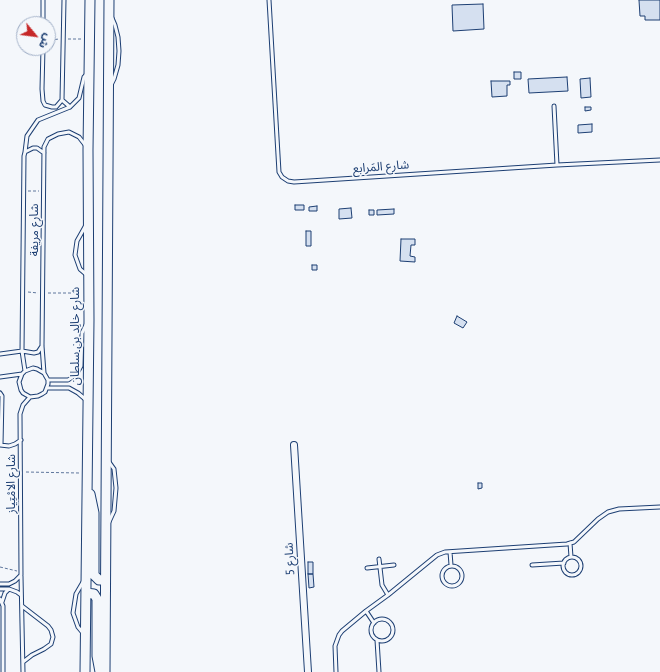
<!DOCTYPE html>
<meta charset="utf-8">
<style>
body{margin:0}
#map{position:relative;width:660px;height:672px;overflow:hidden;background:#f4f7fb;font-family:"PT Sans","Noto Sans Arabic",sans-serif}
canvas{display:block}
.north{position:absolute;left:16px;top:16px;width:40px;height:40px;box-sizing:border-box;background:#f4f7fb;border:1px solid #9eadc5;border-radius:50%;rotate:119deg;font-size:11px;font-weight:700;line-height:16px;text-align:center;color:#1d3f73}
.north::after{content:'';display:block;margin:auto;width:14px;height:18px;background:#c62828;clip-path:polygon(50% 0,100% 100%,50% 72%,0 100%)}
</style>
<div id="map">
<canvas width="660" height="672"></canvas>
<div class="north">ش</div>
</div>
<script>
const context = document.querySelector('canvas').getContext('2d');
context.lineJoin = 'round';
function fill(path, color) {
  context.fillStyle = color;
  context.fill(path, 'evenodd');
}
function shape(rows) {
  const path = new Path2D();
  for (const r of rows) {
    if (r.length === 3) {
      path.moveTo(r[0] + r[2], r[1]);
      path.arc(r[0], r[1], r[2], 0, 2 * Math.PI);
      continue;
    }
    path.moveTo(r[0], r[1]);
    for (let i = 2; i < r.length; i += 2) path.lineTo(r[i], r[i + 1]);
  }
  return path;
}
function strokePath(path, color, width, dash) {
  context.strokeStyle = color;
  context.lineWidth = width;
  context.lineCap = dash ? 'butt' : 'round';
  context.setLineDash(dash || []);
  context.stroke(path);
}
function label(font, color, halo, rows, align = 'center') {
  context.font = font + ' "PT Sans","Noto Sans Arabic",sans-serif';
  context.lineWidth = 3;
  context.setLineDash([]);
  context.textBaseline = 'middle';
  context.strokeStyle = halo;
  context.fillStyle = color;
  for (const [text, x, y, turn = 0] of rows) {
    context.save();
    context.translate(x, y);
    context.rotate((+turn || 0) * Math.PI / 180);
    context.textAlign = isNaN(turn) ? turn : align;
    if (halo) context.strokeText(text, 0, 0);
    context.fillText(text, 0, 0);
    context.restore();
  }
}
const building = shape([
 [639,0,660,0,660,20,645,20,645,16,640,16,639,0],
 [483,4,484,29,453,31,452,5,483,4],
 [514,72,521,72,521,79,514,79,514,72],
 [567,77,568,91,529,93,528,79,567,77],
 [590,78,591,97,581,98,580,79,590,78],
 [491,81,510,81,510,85,507,85,507,96,492,97,491,81],
 [585,107,591,107,591,110,585,111,585,107],
 [592,124,592,132,578,133,578,125,592,124],
 [295,205,304,205,304,210,295,210,295,205],
 [317,206,317,211,309,211,309,207,317,206],
 [351,208,352,218,339,219,339,209,351,208],
 [394,209,394,214,377,215,377,210,394,209],
 [369,210,374,210,374,215,369,215,369,210],
 [306,231,311,231,311,246,306,246,306,231],
 [401,239,415,239,415,245,411,245,410,256,415,257,415,262,400,261,401,239],
 [312,265,317,265,317,270,312,270,312,265],
 [457,316,467,322,463,328,454,323,457,316],
 [478,483,482,483,482,488,478,489,478,483],
 [308,562,313,562,313,574,308,574,308,562],
 [308,574,313,574,314,587,309,588,308,574]
]);
fill(building, '#d5e0f0');
strokePath(building, '#1d3f73', 1);
const lane = shape([
 [64,0,62,100,70,107],
 [269,0,279,172,282,177,288,181,294,182,557,165,660,160],
 [43,24,43,0],
 [43,48,42,89,43,101,45,105,52,107,56,107,62,100],
 [111,85,114,79,118,65,119,51,118,37,115,25,112,18],
 [554,106,557,165],
 [25,152,27,136,38,120,70,107,79,98,84,77,87,74],
 [86,225,77,241,75,255,80,269,87,275],
 [42,346,38,352,34,353,22,351,24,156,25,152,33,148,37,148,44,153],
 [0,354,22,351,25,371,22,374,19,382,21,390,23,393,30,397,38,396,42,394,45,392,48,384,48,380,44,373,37,369,33,368,25,371],
 [44,373,42,346,44,147,48,139,58,134,69,132,79,137,86,146],
 [0,377,22,374],
 [48,380,68,380,76,375,81,366,82,333,86,325],
 [47,388,69,388,78,393,85,399],
 [0,393,2,396,1,445],
 [0,445,9,446,15,444,21,440],
 [108,524,114,511,116,488,114,469,109,462],
 [570,543,571,557],
 [450,552,451,565],
 [572,566,9],
 [379,559,382,585,388,595],
 [532,565,564,563],
 [452,576,10],
 [367,568,394,565],
 [21,576,23,672],
 [83,582,76,594,73,613,78,627,83,633],
 [0,584,9,584,15,581,21,575,20,414,23,405,30,397],
 [0,589,9,589,17,592,21,595],
 [0,599,3,606,3,672],
 [2,602,5,593,9,589],
 [22,606,48,626,51,630,53,637,51,644,44,649,32,655,23,662],
 [366,611,374,623],
 [382,630,11],
 [377,640,379,672],
 [336,672,335,646,339,635,342,631,366,611,388,595,437,555,445,552,567,544,574,542,598,519,608,512,619,509,660,507]
]);
const street = shape([
 [294,445,308,672]
]);
const primary = shape([
 [90,494,94,513,94,575,99,580,105,580],
 [86,593,94,594,97,599,97,656,100,672],
 [85,672,89,320,88,150,90,0],
 [105,672,109,0]
]);
strokePath(lane, '#1d3f73', 5);
strokePath(street, '#1d3f73', 8);
strokePath(primary, '#1d3f73', 11);
strokePath(shape([
 [68,39,83,39],
 [48,43,51,43,51,40,59,39],
 [28,191,39,191],
 [28,292,38,293],
 [48,293,80,293],
 [26,472,79,473],
 [0,567,17,571]
]), '#5e769c', 1, [3, 2]);
strokePath(lane, '#f4f7fb', 3);
strokePath(street, '#f4f7fb', 6);
strokePath(primary, '#f4f7fb', 9);
label('12px', '#1d3f73', '#f4f7fb', [
 ["شارع المَرابع",381,167,-4],
 ["شارع مريفة",35,230,-90],
 ["شارع خالِد بن سلطان",76,336,-90],
 ["شارع الامْتِياز",12,484,-90],
 ["شارع 5",290,559,-93]
]);
</script>
